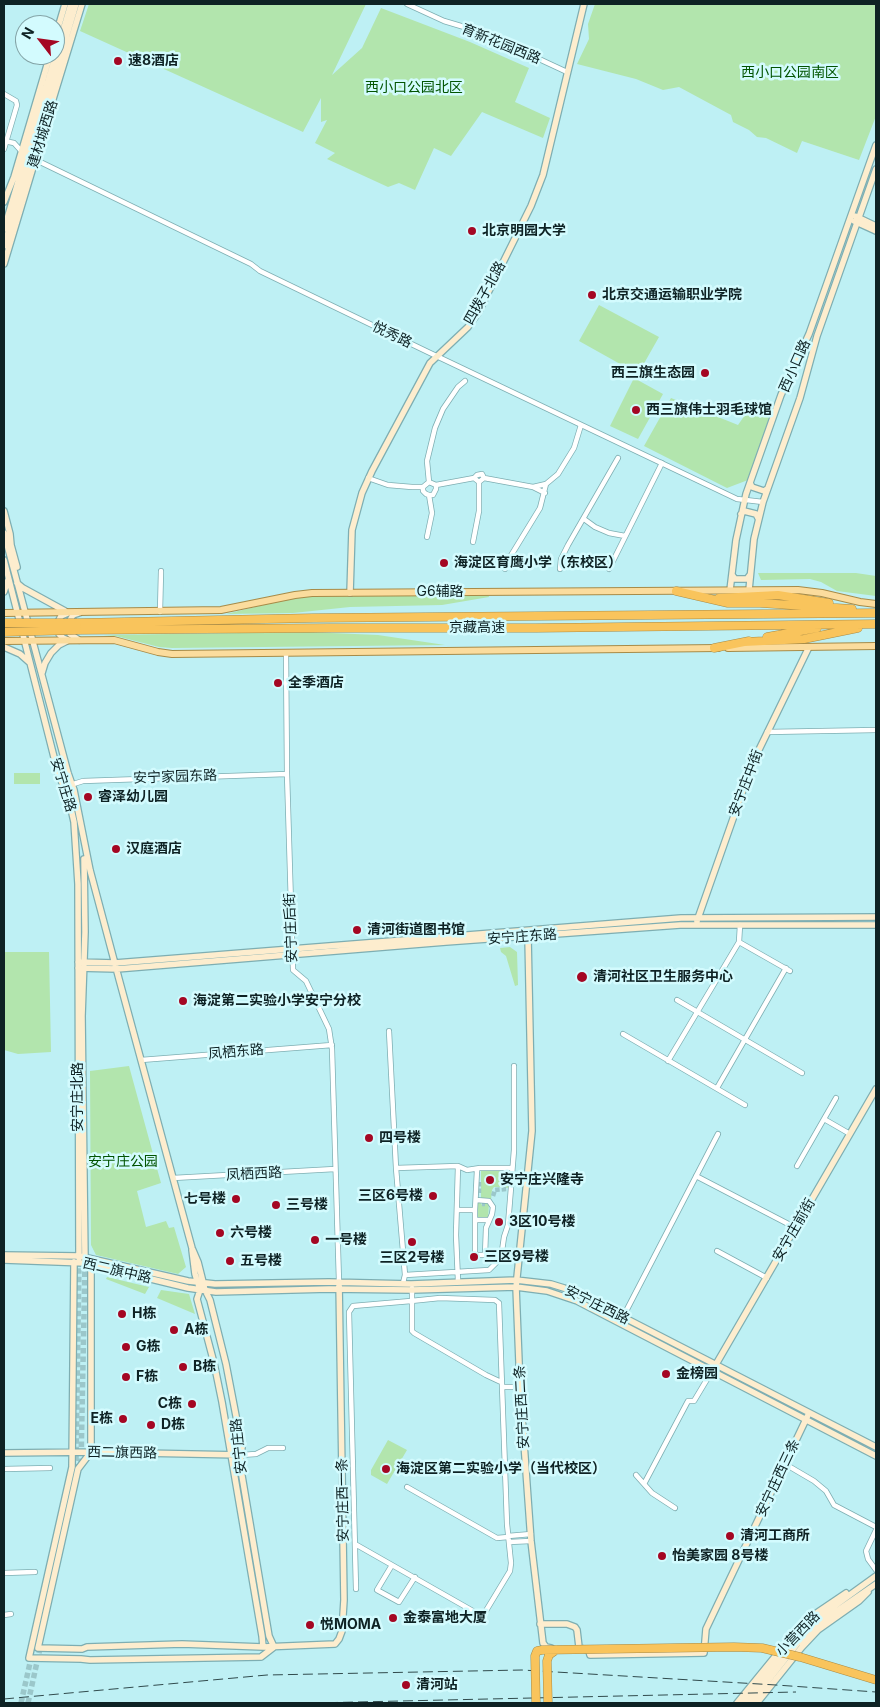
<!DOCTYPE html>
<meta charset="utf-8">
<style>
body{margin:0}
#map{position:relative;width:880px;height:1707px;overflow:hidden;background:#bef0f4;font-family:Inter,sans-serif}
canvas{display:block}
.frame{position:absolute;inset:0;border:5px solid #0e2224;pointer-events:none}
.north{position:absolute;left:15px;top:15px;width:50px;height:50px;box-sizing:border-box;background:#d3fbfe;border:1px solid #84a4a7;border-radius:50%;rotate:300deg;font-size:14px;font-weight:700;line-height:20px;text-align:center;color:#0e2224}
.north::after{content:'';display:block;margin:auto;width:18px;height:22px;background:#a40723;clip-path:polygon(50% 0,100% 100%,50% 72%,0 100%)}
</style>
<div id="map">
<canvas width="880" height="1707"></canvas>
<div class="frame"></div>
<div class="north">N</div>
</div>
<script>
const context = document.querySelector('canvas').getContext('2d');
context.lineJoin = 'round';
function fill(path, color) {
  context.fillStyle = color;
  context.fill(path, 'evenodd');
}
function shape(rows) {
  const path = new Path2D();
  for (const r of rows) {
    path.moveTo(r[0], r[1]);
    for (let i = 2; i < r.length; i += 2) path.lineTo(r[i], r[i + 1]);
  }
  return path;
}
function strokePath(path, color, width, dash) {
  context.strokeStyle = color;
  context.lineWidth = width;
  context.lineCap = dash ? 'butt' : 'round';
  context.setLineDash(dash || []);
  context.stroke(path);
}
function label(font, color, halo, rows, align = 'center') {
  context.font = font + ' Inter,"Noto Sans SC",sans-serif';
  context.lineWidth = 5;
  context.setLineDash([]);
  context.textBaseline = 'middle';
  context.strokeStyle = halo;
  context.fillStyle = color;
  for (const [text, x, y, turn = 0] of rows) {
    context.save();
    context.translate(x, y);
    context.rotate((+turn || 0) * Math.PI / 180);
    context.textAlign = isNaN(turn) ? turn : align;
    if (halo) context.strokeText(text, 0, 0);
    context.fillText(text, 0, 0);
    context.restore();
  }
}
fill(shape([
 [89,4,366,4,332,75,362,48,381,8,470,42,529,68,515,102,550,118,543,138,482,112,451,156,434,148,415,190,399,183,388,187,327,159,335,153,315,143,327,120,321,122,321,98,303,132,80,31],
 [595,4,876,4,876,116,859,160,802,141,797,153,766,138,757,137,749,130,733,122,731,115,679,87,663,90,636,79,577,64,589,39,588,24],
 [599,305,659,337,638,374,579,341],
 [634,378,663,394,638,439,610,426],
 [671,398,738,425,752,405,763,404,773,407,748,480,727,488,644,446],
 [758,573,856,573,876,576,876,596,837,591,821,582,810,579,761,580],
 [488,594,489,597,442,605,350,607,293,613,226,614,288,599,310,596],
 [308,632,378,635,445,645,172,648,159,647,116,636,103,635],
 [14,773,40,773,40,784,14,784],
 [510,947,517,952,518,985,515,986,506,956,501,952,500,948],
 [4,952,49,952,51,1052,18,1054,4,1050],
 [129,1066,161,1183,137,1191,146,1227,166,1221,169,1228,174,1227,186,1267,178,1274,96,1255,91,1245,90,1071],
 [481,1169,510,1169,509,1188,494,1187,492,1190,491,1200,481,1199],
 [480,1202,482,1205,483,1202,489,1202,488,1220,477,1219,476,1204],
 [107,1277,149,1287,145,1294,106,1279],
 [161,1290,189,1294,195,1314,157,1298],
 [388,1440,407,1450,387,1484,371,1475,371,1470]
]), '#b2e5ad');
strokePath(shape([
 [479,1193,479,1182],
 [493,1196,495,1190,507,1189],
 [482,1204,485,1204]
]), '#9bc7ca', 4.5, [4.5, 2]);
strokePath(shape([
 [81,1464,85,1263],
 [74,1469,76,1460,79,1262],
 [21,1703,32,1654],
 [28,1703,41,1644]
]), '#9bc7ca', 5.5, [5.5, 3]);
const street = shape([
 [407,4,444,21,481,32,567,72],
 [4,94,16,101,17,105,4,149],
 [4,141,14,143,23,153],
 [34,159,251,264,260,271,428,352,737,499,763,502],
 [368,478,388,485,412,487,423,487,429,482,436,485,436,489,433,495,429,495,426,494,423,491,423,487],
 [484,478,479,482,474,478,477,475,482,474,484,478,533,487],
 [429,482,427,461,435,428,443,409,458,387,465,381],
 [436,485,474,478],
 [545,493,533,487,546,484],
 [584,519,595,527,609,533,625,536],
 [427,537,432,513,429,495],
 [473,542,479,511,479,482],
 [505,569,507,562,540,508,546,484,558,474,574,448,581,425],
 [560,569,561,559,568,545,618,458],
 [609,569,662,463],
 [160,612,161,571],
 [286,653,287,774,293,970,306,981,329,1029,332,1049,339,1282],
 [767,732,876,730],
 [64,787,83,781,287,774],
 [739,942,790,971],
 [677,1000,802,1073],
 [389,1031,396,1168,405,1275,403,1283],
 [623,1034,745,1105],
 [141,1060,332,1045],
 [668,1061,739,942,740,925],
 [717,1088,786,968],
 [824,1119,850,1134],
 [797,1166,836,1098],
 [396,1168,458,1166,467,1170,480,1168,512,1168],
 [696,1176,796,1228],
 [173,1178,335,1169],
 [457,1210,475,1210,475,1255,485,1255,486,1228,492,1214,493,1207,489,1201,476,1200],
 [475,1210,477,1170],
 [475,1220,489,1220],
 [717,1251,767,1278],
 [405,1275,489,1270,501,1258,504,1237,508,1225,514,1150,514,1066],
 [458,1281,456,1235,458,1166],
 [412,1288,412,1331,414,1333,486,1375,501,1382],
 [623,1317,718,1134],
 [503,1387,520,1387],
 [241,1455,256,1454,268,1448,283,1448],
 [785,1464,814,1481,826,1491,834,1505,876,1527],
 [4,1469,50,1468],
 [636,1475,652,1493,675,1508],
 [644,1484,688,1401,694,1401,712,1371],
 [407,1487,497,1538,508,1537],
 [508,1536,531,1534],
 [509,1542,531,1541],
 [355,1544,480,1615,484,1614,510,1571,511,1563,507,1524,499,1303,495,1300,440,1298,411,1301,353,1306,349,1312,356,1589],
 [392,1565,377,1590,399,1602,415,1577],
 [876,1570,868,1559,866,1551,876,1530],
 [4,1573,35,1572],
 [4,1615,11,1614]
]);
const secondary = shape([
 [55,38,65,4],
 [4,202,14,177,50,55],
 [855,216,876,226],
 [854,221,876,231],
 [4,229,71,4],
 [4,246,76,4],
 [4,264,40,144,46,131,52,113,53,99,82,4],
 [750,483,752,487,764,491,767,489],
 [4,511,10,534,11,545,17,567],
 [741,514,744,511,756,514,758,518],
 [4,533,68,773,74,790,90,870,119,979,192,1248,198,1262,205,1290,210,1300,226,1364,242,1447,240,1464,269,1636,274,1647,261,1657,90,1660,81,1659,29,1658,72,1467,74,1262],
 [4,560,58,773,69,800,74,822,78,884,79,1258],
 [732,575,735,579,747,579,750,575],
 [17,583,23,588,65,611],
 [730,590,736,540,746,494,781,395,809,334,876,145],
 [749,590,754,539,763,502,800,398,817,336,876,169],
 [4,592,8,580],
 [350,593,352,530,362,493,372,471,430,363,468,327,478,313,531,206,543,175,584,4],
 [68,613,61,616,58,622,59,634,63,638,68,640],
 [79,640,70,634,69,622,73,615,79,613],
 [4,647,20,654,29,662],
 [42,673,45,663,51,653,59,645,67,641],
 [84,859,85,932,82,1016,85,1260],
 [697,921,753,762,809,647],
 [528,937,532,1131,516,1287,520,1387,531,1541,543,1643,546,1647,551,1648],
 [78,962,115,963,681,918,876,917],
 [78,968,117,969,446,942,680,925,876,925],
 [192,1250,195,1274,200,1290,197,1299,214,1363,222,1402,262,1636,263,1647],
 [4,1255,79,1256,188,1281,215,1284,329,1282,411,1284,516,1280,551,1284,564,1288,592,1301,876,1447],
 [4,1260,85,1263,188,1288,216,1292,329,1289,412,1290,516,1287,547,1291,577,1301,876,1456],
 [91,1265,91,1452,78,1469,38,1648,82,1649,87,1647,182,1644,263,1647,335,1644,339,1639,342,1631,344,1600,339,1282],
 [715,1366,876,1089],
 [4,1453,91,1452,241,1455],
 [540,1624,567,1624,575,1627,577,1630,579,1647],
 [584,1649,589,1651,590,1655,704,1653,706,1629,809,1413],
 [737,1703,791,1637,812,1616,846,1593],
 [743,1703,795,1641,815,1620,876,1576],
 [750,1703,797,1644,818,1624,876,1584],
 [757,1703,802,1647,818,1630,859,1601,868,1592]
]);
const primary = shape([
 [4,613,221,610,295,595,312,593,798,590,822,593,860,602,876,604],
 [4,641,114,640,158,652,172,654,718,648],
 [728,648,876,646]
]);
const highway = shape([
 [676,591,728,603,760,603,852,609],
 [719,598,778,595,829,603],
 [77,623,313,618,876,613],
 [77,630,331,628,536,628,876,624],
 [767,637,817,628],
 [744,642,804,639,858,628],
 [714,648,749,641]
]);
strokePath(street, '#7eaeb2', 6);
strokePath(secondary, '#7eaeb2', 8);
strokePath(primary, '#a78b48', 8);
strokePath(highway, '#a78b48', 9);
strokePath(street, '#fff', 4.5);
strokePath(secondary, '#fdedce', 5.5);
strokePath(primary, '#fbdc9d', 6);
strokePath(highway, '#f9c45c', 8);
strokePath(shape([
 [4,1699,267,1675,522,1670,776,1685,876,1692],
 [313,1703,796,1692]
]), '#304a4c', 1, [10, 5]);
const highwayBridge = shape([
 [4,623,77,623],
 [4,632,77,630],
 [536,1703,535,1656,537,1651,542,1650,734,1647,762,1648,800,1657,876,1680],
 [548,1703,547,1661,549,1655,556,1650]
]);
strokePath(highwayBridge, '#a78b48', 9, []);
strokePath(highwayBridge, '#f9c45c', 8);
for (const [x, y, r, color] of [
 [118,61,5,"#a40723"],
 [472,231,5,"#a40723"],
 [592,295,5,"#a40723"],
 [705,373,5,"#a40723"],
 [636,410,5,"#a40723"],
 [444,563,5,"#a40723"],
 [278,683,5,"#a40723"],
 [88,797,5,"#a40723"],
 [116,849,5,"#a40723"],
 [357,930,5,"#a40723"],
 [582,977,6,"#a40723"],
 [183,1001,5,"#a40723"],
 [369,1138,5,"#a40723"],
 [490,1180,5,"#a40723"],
 [433,1196,5,"#a40723"],
 [236,1199,5,"#a40723"],
 [276,1205,5,"#a40723"],
 [499,1222,5,"#a40723"],
 [220,1233,5,"#a40723"],
 [315,1240,5,"#a40723"],
 [412,1242,5,"#a40723"],
 [474,1257,5,"#a40723"],
 [230,1261,5,"#a40723"],
 [122,1314,5,"#a40723"],
 [174,1330,5,"#a40723"],
 [126,1347,5,"#a40723"],
 [183,1367,5,"#a40723"],
 [666,1374,5,"#a40723"],
 [126,1377,5,"#a40723"],
 [192,1404,5,"#a40723"],
 [123,1419,5,"#a40723"],
 [151,1425,5,"#a40723"],
 [386,1469,5,"#a40723"],
 [730,1536,5,"#a40723"],
 [662,1556,5,"#a40723"],
 [393,1618,5,"#a40723"],
 [310,1625,5,"#a40723"],
 [406,1685,5,"#a40723"]
]) {
  const dot = new Path2D();
  dot.arc(x, y, r, 0, 2 * Math.PI);
  context.fillStyle = color;
  context.fill(dot);
  strokePath(dot, '#d3fbfe', 2);
}
label('14px', '#0e2224', '#d3fbfe', [
 ["育新花园西路",501,44,22],
 ["建材城西路",43,134,-73],
 ["四拨子北路",485,293,-61],
 ["悦秀路",392,335,26],
 ["西小口路",795,366,-66],
 ["G6辅路",440,592],
 ["京藏高速",477,628],
 ["安宁家园东路",175,777,-2],
 ["安宁庄中街",746,783,-69],
 ["安宁庄路",63,785,73],
 ["安宁庄后街",291,928,-92],
 ["安宁庄东路",522,937,-4],
 ["凤栖东路",236,1052,-5],
 ["安宁庄北路",78,1097,-90],
 ["凤栖西路",254,1174,-3],
 ["安宁庄前街",794,1230,-60],
 ["西二旗中路",117,1271,13],
 ["安宁庄西路",597,1305,26],
 ["安宁庄西二条",522,1407,-93],
 ["安宁庄路",239,1446,-96],
 ["西二旗西路",122,1453,1],
 ["安宁庄西三条",778,1478,-65],
 ["安宁庄西一条",343,1500,-91],
 ["小营西路",798,1634,-46]
]);
label('bold 14px', '#0e2224', '#d3fbfe', [
 ["速8酒店",128,61],
 ["北京明园大学",482,231],
 ["北京交通运输职业学院",602,295],
 ["西三旗生态园",695,373,"right"],
 ["西三旗伟士羽毛球馆",646,410],
 ["海淀区育鹰小学（东校区）",454,563],
 ["全季酒店",288,683],
 ["睿泽幼儿园",98,797],
 ["汉庭酒店",126,849],
 ["清河街道图书馆",367,930],
 ["清河社区卫生服务中心",593,977],
 ["海淀第二实验小学安宁分校",193,1001],
 ["四号楼",379,1138],
 ["安宁庄兴隆寺",500,1180],
 ["三区6号楼",423,1196,"right"],
 ["七号楼",226,1199,"right"],
 ["三号楼",286,1205],
 ["3区10号楼",509,1222],
 ["六号楼",230,1233],
 ["一号楼",325,1240],
 ["三区9号楼",484,1257],
 ["三区2号楼",412,1258,"center"],
 ["五号楼",240,1261],
 ["H栋",132,1314],
 ["A栋",184,1330],
 ["G栋",136,1347],
 ["B栋",193,1367],
 ["金榜园",676,1374],
 ["F栋",136,1377],
 ["C栋",182,1404,"right"],
 ["E栋",113,1419,"right"],
 ["D栋",161,1425],
 ["海淀区第二实验小学（当代校区）",396,1469],
 ["清河工商所",740,1536],
 ["怡美家园 8号楼",672,1556],
 ["金泰富地大厦",403,1618],
 ["悦MOMA",320,1625],
 ["清河站",416,1685]
], 'left');
label('14px', '#025401', '#d3fbfe', [
 ["西小口公园南区",790,73],
 ["西小口公园北区",414,88],
 ["安宁庄公园",123,1162]
]);
</script>
